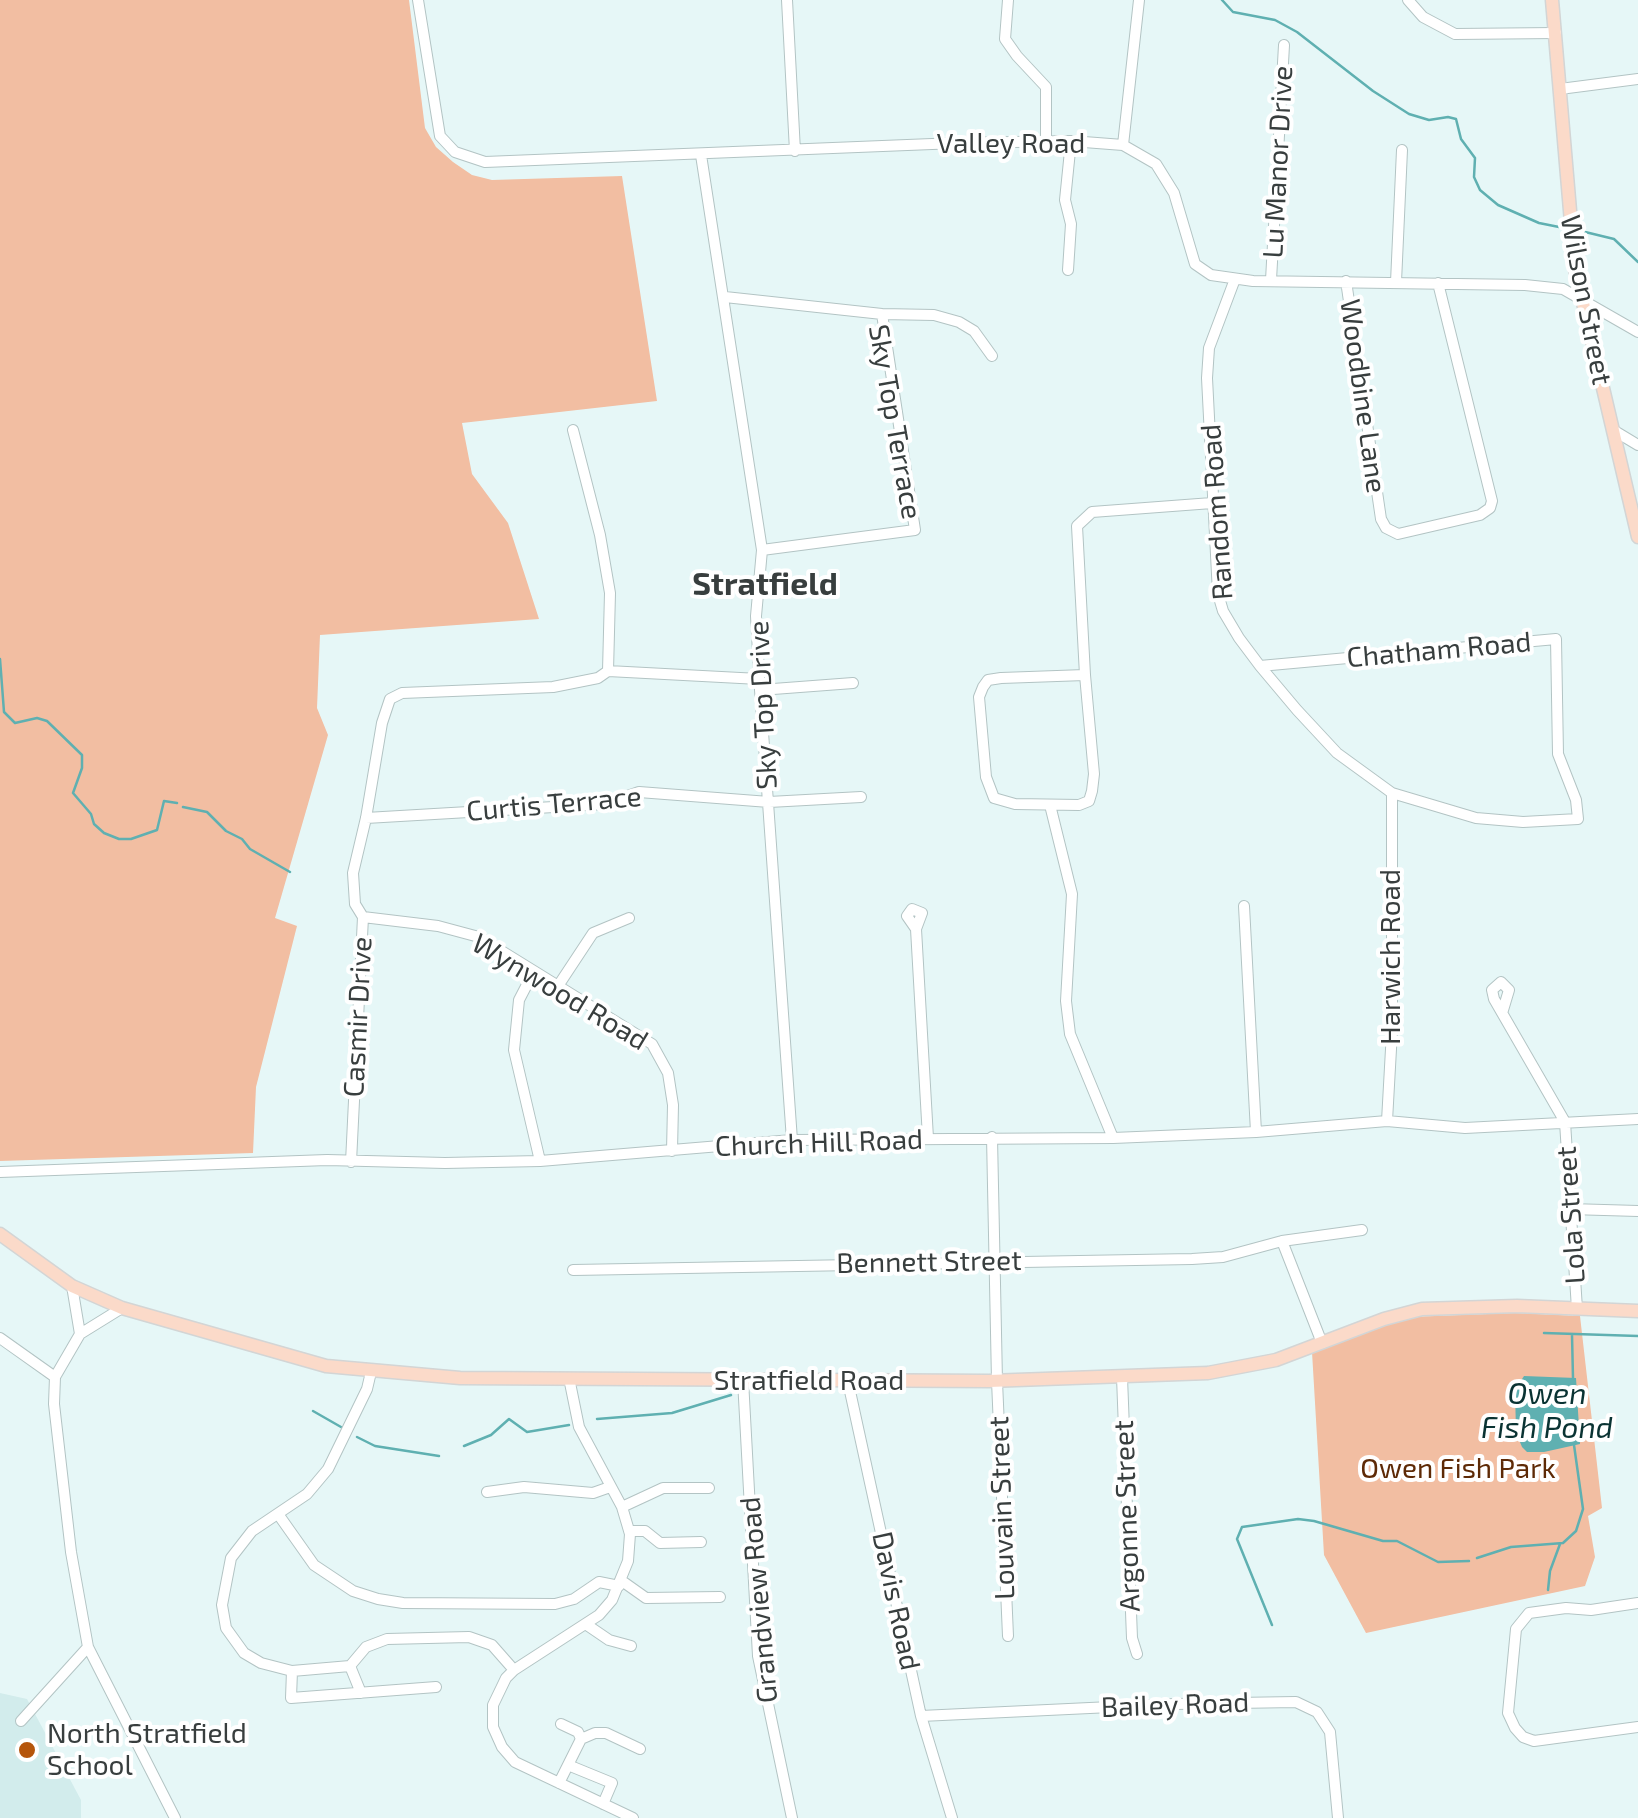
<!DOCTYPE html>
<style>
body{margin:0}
canvas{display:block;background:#e6f7f7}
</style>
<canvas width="1638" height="1818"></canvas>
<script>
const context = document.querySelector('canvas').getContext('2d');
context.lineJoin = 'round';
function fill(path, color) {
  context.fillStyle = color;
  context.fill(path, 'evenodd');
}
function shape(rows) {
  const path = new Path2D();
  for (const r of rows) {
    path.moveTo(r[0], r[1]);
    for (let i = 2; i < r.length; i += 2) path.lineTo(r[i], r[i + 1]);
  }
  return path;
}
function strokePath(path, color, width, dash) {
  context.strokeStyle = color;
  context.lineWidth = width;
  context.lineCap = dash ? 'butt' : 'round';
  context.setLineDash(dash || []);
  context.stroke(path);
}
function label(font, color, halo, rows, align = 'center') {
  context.font = font + ' "Exo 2",sans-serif';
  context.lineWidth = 8;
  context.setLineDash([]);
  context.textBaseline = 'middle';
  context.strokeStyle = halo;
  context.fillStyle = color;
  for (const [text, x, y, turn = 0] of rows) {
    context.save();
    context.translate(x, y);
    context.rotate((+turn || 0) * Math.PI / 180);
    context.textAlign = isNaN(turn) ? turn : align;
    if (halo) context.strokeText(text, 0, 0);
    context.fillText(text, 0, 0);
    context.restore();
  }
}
fill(shape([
 [0,1693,27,1699,81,1800,81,1818,0,1818]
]), '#d2ecec');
fill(shape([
 [0,0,409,0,425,128,436,147,453,162,472,175,492,180,622,176,657,401,462,423,472,474,508,523,539,619,320,635,317,708,328,735,275,918,297,926,256,1087,253,1153,0,1161],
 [1515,1313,1580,1316,1602,1508,1588,1516,1595,1557,1585,1586,1366,1633,1324,1555,1312,1352,1408,1317]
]), '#f2bea2');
fill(shape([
 [1524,1376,1576,1378,1580,1444,1544,1452,1527,1452,1522,1447,1516,1432,1515,1390]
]), '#5fb0b1');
strokePath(shape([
 [1222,0,1233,12,1275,20,1297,32,1373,91,1409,114,1429,120,1448,117,1456,119,1461,139,1475,158,1474,177,1480,190,1498,205,1539,223,1564,228],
 [1577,230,1614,239,1638,262],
 [0,659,4,712,15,723,37,718,47,721,82,755,82,768,73,793,91,814,94,824,104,833,119,839,131,839,157,830,164,801,177,803],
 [183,807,207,812,226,831,242,839,250,849,290,872],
 [1544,1333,1638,1336],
 [1572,1335,1573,1378],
 [313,1411,341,1427],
 [597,1419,672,1413,731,1395],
 [357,1437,375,1446,439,1456],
 [464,1446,491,1435,509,1419,527,1432,569,1425],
 [1477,1558,1511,1547,1563,1543,1576,1531,1583,1509,1574,1445],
 [1548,1590,1550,1571,1560,1544],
 [1272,1625,1237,1539,1242,1527,1298,1519,1314,1521,1383,1541,1397,1541,1438,1562,1469,1561]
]), '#5fb0b1', 2.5);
const minor = shape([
 [418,0,440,136,455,152,485,162,957,143,1071,141,1123,145,1156,164,1174,193,1195,264,1211,275,1253,281,1525,285,1563,289,1638,332],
 [787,0,795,151],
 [1008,0,1005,39,1017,56,1046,87,1046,141],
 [1408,0,1423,17,1455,34,1556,33],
 [1560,89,1638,79],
 [1123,145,1139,0],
 [701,155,762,550,756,616,760,690,792,1140],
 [1068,270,1071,224,1065,200,1071,141],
 [1235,279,1209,348,1207,378,1218,594,1223,611,1239,638,1260,666,1297,710,1337,753,1392,793,1476,818,1523,822,1578,819,1576,800,1558,754,1556,639,1260,666],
 [1271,280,1284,45],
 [1346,281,1381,519,1386,528,1398,534,1480,515,1490,508,1492,501,1438,283],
 [1396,282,1402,150],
 [725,297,882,314,934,315,959,322,974,331,992,356],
 [573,430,600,535,610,593,608,671],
 [1613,430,1638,445],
 [762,550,915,530,882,314],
 [1085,675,1001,678,988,680,983,687,979,697,986,777,994,798,1015,804,1079,805,1089,801,1092,791,1094,774,1085,675,1077,526,1092,512,1212,503],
 [760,690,853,683],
 [1050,805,1072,894,1066,1001,1070,1034,1113,1138],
 [366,818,605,804,639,792,769,802,861,797],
 [1244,906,1256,1132],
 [363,917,438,926,479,937,652,1044,668,1073,673,1105,672,1151],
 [916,929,922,913,912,909,907,916,916,929,928,1138],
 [533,973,519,1000,514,1050,540,1161],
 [558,986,593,933,629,918],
 [1503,1010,1509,990,1501,982,1492,990,1494,999,1565,1122,1577,1309],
 [1387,1121,1392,1031,1392,793],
 [992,1137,997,1381,1008,1636],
 [351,1162,363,917,355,904,353,873,366,818,382,723,390,699,402,693,553,687,598,678,608,671,759,679],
 [0,1172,327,1160,445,1163,540,1161,792,1140,1113,1138,1256,1132,1387,1121,1465,1128,1638,1119],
 [1570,1209,1638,1211],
 [1282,1241,1322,1343],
 [573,1270,1192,1259,1223,1257,1282,1241,1362,1230],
 [72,1286,80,1334],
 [122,1308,80,1334,55,1377,54,1404,71,1552,88,1647,175,1818],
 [0,1338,55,1377],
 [371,1372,367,1389,328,1469,307,1494,252,1531,231,1558,222,1605,226,1628,244,1653,261,1663,292,1671,350,1666,366,1647,387,1639,469,1637,492,1645,514,1670],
 [1122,1377,1132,1638,1137,1654],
 [569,1378,579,1427,622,1507,630,1534,628,1561,612,1600,599,1615,514,1670,506,1678,493,1705,493,1727,502,1747,515,1762,633,1818],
 [743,1380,758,1656,792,1818],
 [848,1382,921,1716,952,1818],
 [487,1492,524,1487,593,1493,610,1487],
 [622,1507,663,1488,709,1488],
 [278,1514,314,1565,353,1591,378,1599,403,1603,555,1604,574,1599,599,1582,619,1586],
 [629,1531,645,1531,660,1543,701,1542],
 [622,1581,646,1598,720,1597],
 [1638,1603,1591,1610,1566,1608,1529,1613,1516,1629,1508,1713,1515,1728,1523,1737,1534,1741,1638,1727],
 [587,1625,609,1640,631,1646],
 [350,1666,361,1693],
 [292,1671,291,1698,436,1687],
 [921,1716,1174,1704,1296,1702,1317,1712,1330,1732,1338,1818],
 [21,1721,88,1647],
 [561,1724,578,1732,581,1739],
 [568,1765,612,1783,603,1804],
 [559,1783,581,1739,595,1733,606,1733,640,1749]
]);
const major = shape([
 [1552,0,1575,269,1638,537],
 [0,1234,72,1286,122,1308,326,1366,460,1378,989,1381,1208,1373,1276,1360,1384,1319,1422,1309,1517,1306,1638,1311]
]);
strokePath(minor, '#b3c4c4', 12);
strokePath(major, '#d3d5d5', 15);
strokePath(minor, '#fff', 10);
strokePath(major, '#fbdac9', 12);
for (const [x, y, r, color] of [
 [27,1750,10,"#b5560c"]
]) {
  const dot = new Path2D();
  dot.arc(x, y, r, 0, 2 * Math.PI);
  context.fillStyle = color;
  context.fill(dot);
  strokePath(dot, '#fff', 4);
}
label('28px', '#383e3e', '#fff', [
 ["Valley Road",1011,144],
 ["Lu Manor Drive",1278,162,-87],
 ["Wilson Street",1586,300,79],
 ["Woodbine Lane",1363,396,82],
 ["Sky Top Terrace",895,422,80],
 ["Random Road",1217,512,-94],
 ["Chatham Road",1439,650,-5],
 ["Sky Top Drive",763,705,-93],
 ["Curtis Terrace",554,804,-5],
 ["Harwich Road",1391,957,-90],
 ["Wynwood Road",560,992,31],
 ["Casmir Drive",358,1017,-87],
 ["Church Hill Road",819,1143,-2],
 ["Lola Street",1571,1215,-94],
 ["Bennett Street",929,1262,-1],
 ["Stratfield Road",809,1381],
 ["Louvain Street",1002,1508,-92],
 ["Argonne Street",1127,1516,-92],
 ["Grandview Road",759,1600,-95],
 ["Davis Road",896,1601,78],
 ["Bailey Road",1175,1705,-2]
]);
label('28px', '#5e2a06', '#fff', [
 ["Owen Fish Park",1458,1469]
]);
label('28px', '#383e3e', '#fff', [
 ["North Stratfield",47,1734],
 ["School",47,1766]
], 'left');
label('italic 30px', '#0a3333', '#fff', [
 ["Owen",1547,1394],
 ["Fish Pond",1547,1428]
]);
label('bold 32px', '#383e3e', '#fff', [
 ["Stratfield",765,584]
]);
</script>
